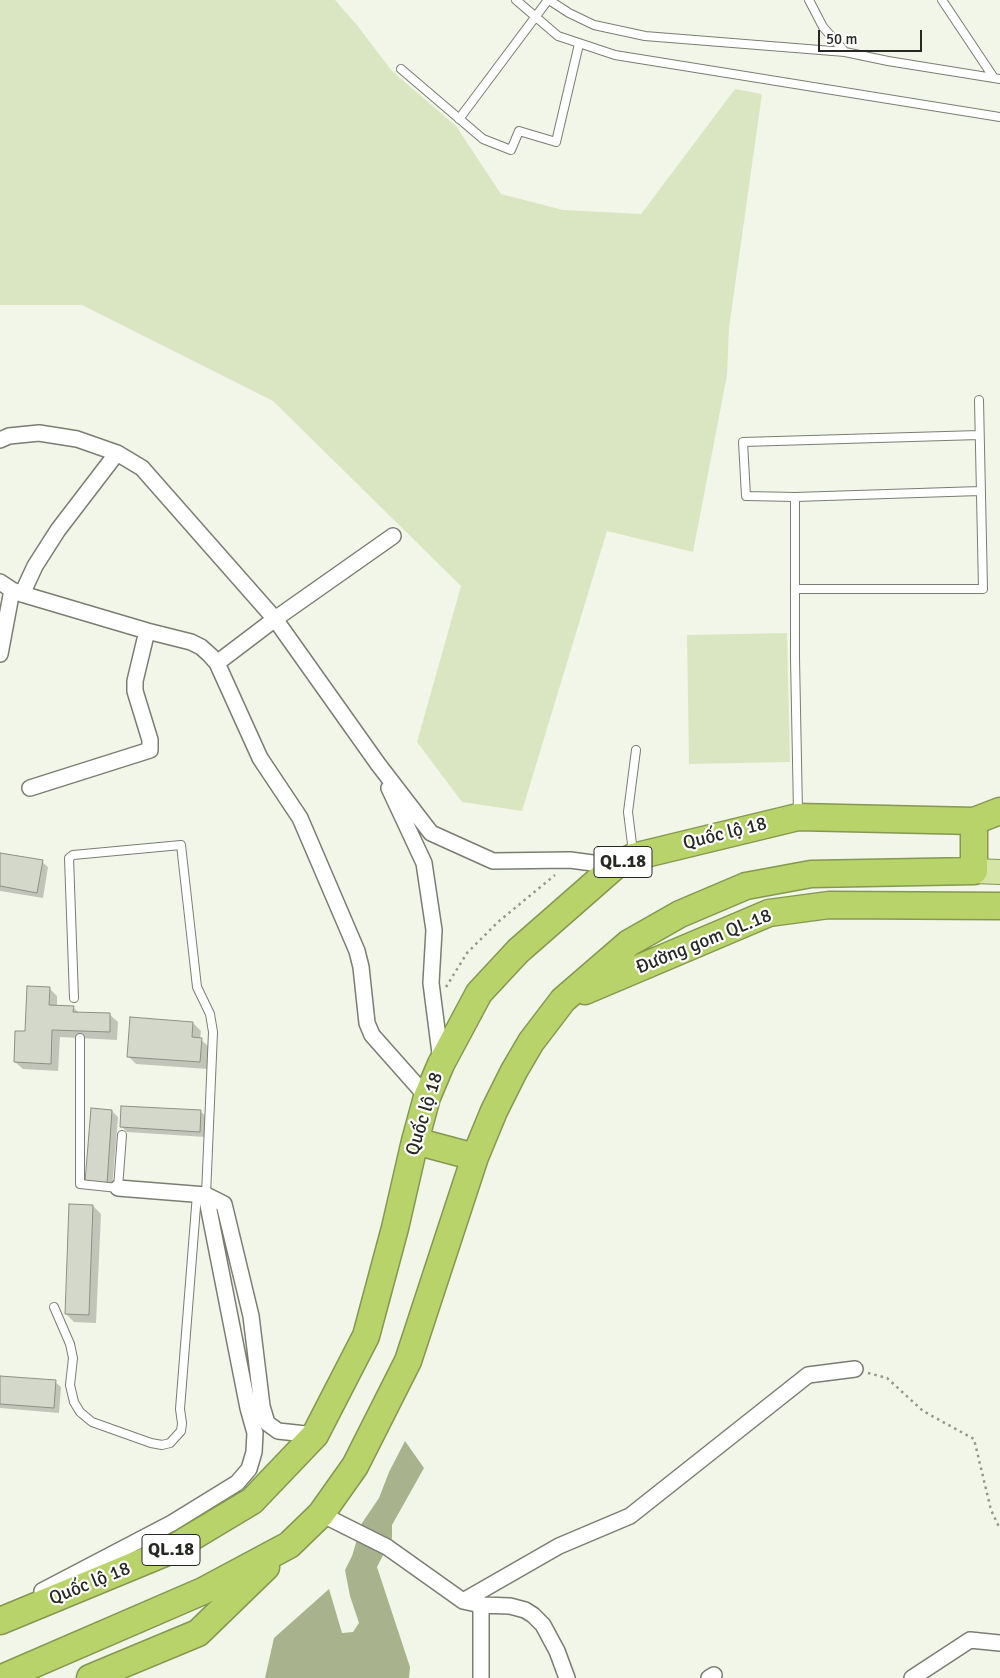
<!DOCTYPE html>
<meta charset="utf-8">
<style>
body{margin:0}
#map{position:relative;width:1000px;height:1678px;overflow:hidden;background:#f2f6e8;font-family:Signika,sans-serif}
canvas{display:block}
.scale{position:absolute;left:818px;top:30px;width:104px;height:22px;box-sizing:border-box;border:2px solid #262823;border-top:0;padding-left:6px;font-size:15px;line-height:18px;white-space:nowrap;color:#262823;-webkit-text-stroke:4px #fff;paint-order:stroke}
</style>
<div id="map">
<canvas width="1000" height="1678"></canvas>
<div class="scale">50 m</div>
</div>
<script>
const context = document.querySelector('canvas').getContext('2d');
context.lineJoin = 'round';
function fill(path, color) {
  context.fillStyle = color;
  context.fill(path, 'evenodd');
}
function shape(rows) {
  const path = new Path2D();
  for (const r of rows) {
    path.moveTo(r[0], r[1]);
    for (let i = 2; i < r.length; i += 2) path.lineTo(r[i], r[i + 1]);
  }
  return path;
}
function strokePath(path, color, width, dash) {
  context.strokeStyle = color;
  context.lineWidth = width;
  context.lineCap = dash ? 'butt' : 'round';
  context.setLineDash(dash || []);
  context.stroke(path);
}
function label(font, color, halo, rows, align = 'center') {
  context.font = font + ' Signika,sans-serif';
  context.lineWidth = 4.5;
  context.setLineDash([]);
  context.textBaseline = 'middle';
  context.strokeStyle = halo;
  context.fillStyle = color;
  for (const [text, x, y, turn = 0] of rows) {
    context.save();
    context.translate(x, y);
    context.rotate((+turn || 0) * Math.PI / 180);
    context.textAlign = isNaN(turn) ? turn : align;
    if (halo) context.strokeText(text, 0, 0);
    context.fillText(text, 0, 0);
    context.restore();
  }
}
fill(shape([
 [0,0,335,0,356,24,392,71,456,126,501,194,563,210,641,214,735,89,762,94,729,328,727,375,693,552,607,531,522,811,462,802,417,742,461,586,273,401,82,305,0,305],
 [787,633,790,762,689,764,687,635]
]), '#dae6c1');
fill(shape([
 [405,1441,424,1468,392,1525,392,1538,377,1567,410,1667,409,1678,265,1678,274,1638,329,1589,342,1633,353,1632,359,1623,350,1596,345,1570,352,1556,362,1523,379,1498,389,1472]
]), '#a8b38d');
fill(shape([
 [0,854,42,862,48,867,43,898,0,891],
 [49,988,57,996,57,1006,73,1007,79,1013,110,1015,118,1022,117,1040,60,1037,58,1071,23,1069,15,1062,26,1032],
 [193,1023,201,1031,200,1039,209,1047,208,1069,136,1064,128,1056],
 [92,1110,112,1111,118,1117,112,1189,92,1187],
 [201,1112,207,1117,205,1137,127,1132,121,1126],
 [93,1206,101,1214,96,1323,74,1322,66,1314],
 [0,1377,55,1382,61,1387,59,1413,0,1408]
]), '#0003');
const building = shape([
 [0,853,43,860,37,893,0,886,0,853],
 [27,986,50,987,49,1005,74,1006,73,1012,110,1013,110,1032,52,1030,51,1064,14,1062,15,1031,25,1031,27,986],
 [130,1017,193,1022,192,1037,202,1038,200,1062,127,1057,130,1017],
 [121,1106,201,1110,200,1132,120,1127,121,1106],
 [91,1108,112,1110,107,1184,85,1182,91,1108],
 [69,1204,93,1205,89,1315,65,1314,69,1204],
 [0,1376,56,1380,54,1408,0,1404,0,1376]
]);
fill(building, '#d3d8ca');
strokePath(building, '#8c9083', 1);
const lane = shape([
 [516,0,558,36,615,55,1000,117],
 [549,0,569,13,594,25,645,36,845,52],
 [809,0,823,27,845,52,888,61,1000,79],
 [942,0,994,78],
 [401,69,483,139,511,150,519,131,556,142,579,44],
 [459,119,548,0],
 [979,435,743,442,746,496,795,497,980,491],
 [795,497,795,658,798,812],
 [795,589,983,589,979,400],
 [633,852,628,812,636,750],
 [74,998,69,858,73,855,181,845,197,987,210,1014,213,1032,206,1195],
 [80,1038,80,1184,118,1188,122,1135],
 [54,1307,70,1344,73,1358,70,1385,74,1402,80,1412,92,1422,151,1443,162,1445,170,1443,181,1431,182,1423,180,1409,197,1194]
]);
const street = shape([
 [0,440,9,436,39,433,77,439,117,453,142,468,275,619,378,764,431,833,493,861,570,860,615,866],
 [0,582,12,590,22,594,147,631,191,642,201,647,210,655,217,663,260,758,300,818,357,951,361,967,367,1023,372,1035,427,1097],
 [22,594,35,566,58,530,117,453],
 [0,654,12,590],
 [217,663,275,619,393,536],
 [30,788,150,750,150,740,135,691,135,681,147,631],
 [389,788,424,863,434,930,431,983,441,1061],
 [118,1188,206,1195,224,1204,251,1316,262,1406,267,1423,278,1431,315,1435],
 [321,1514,387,1547,463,1601,481,1605,510,1606,525,1610,533,1615,543,1625,557,1651,567,1678],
 [42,1591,172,1523,237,1483,249,1469,254,1452,255,1433,248,1408,206,1195],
 [463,1601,559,1546,630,1516,808,1375,855,1369],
 [481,1605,481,1678],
 [709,1678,714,1675],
 [912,1678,970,1640,1000,1643]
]);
const primary = shape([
 [974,871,1000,872]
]);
const highway = shape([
 [585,991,769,913,829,905,1000,906],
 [415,1141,475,1157],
 [0,1621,167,1552,252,1501,315,1435,366,1336,395,1228,415,1141,427,1097,441,1064,479,993,518,951,615,866,633,857,798,817,974,821,1000,811],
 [2,1678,203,1591,289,1545,321,1514,355,1466,408,1361,475,1157,494,1111,514,1071,531,1042,563,1000,629,943,680,914,746,886,811,874,974,871,974,821],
 [90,1678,198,1633,266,1567]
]);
strokePath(lane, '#7a7e72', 10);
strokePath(street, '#7a7e72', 18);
strokePath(primary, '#859750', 26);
strokePath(highway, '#859750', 29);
strokePath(shape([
 [446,987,467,953,498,922,555,875],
 [868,1373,887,1378,923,1411,974,1439,991,1510,1000,1529]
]), '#94978e', 2.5, [2.5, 4]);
strokePath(lane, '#fff', 8);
strokePath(street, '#fff', 15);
strokePath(primary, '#d4e5a5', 24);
strokePath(highway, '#b8d369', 26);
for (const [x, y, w] of [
 [623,862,58],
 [171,1550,58]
]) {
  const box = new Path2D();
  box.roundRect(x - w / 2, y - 15.5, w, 31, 4);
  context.fillStyle = '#fff';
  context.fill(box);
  strokePath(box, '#262823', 1);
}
label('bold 18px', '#262823', null, [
 ["QL.18",623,862],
 ["QL.18",171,1550]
]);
label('19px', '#262823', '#fff', [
 ["Quốc lộ 18",725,834,-14],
 ["Đường gom QL.18",704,942,-22],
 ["Quốc lộ 18",425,1114,-73],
 ["Quốc lộ 18",90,1584,-22]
]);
</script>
